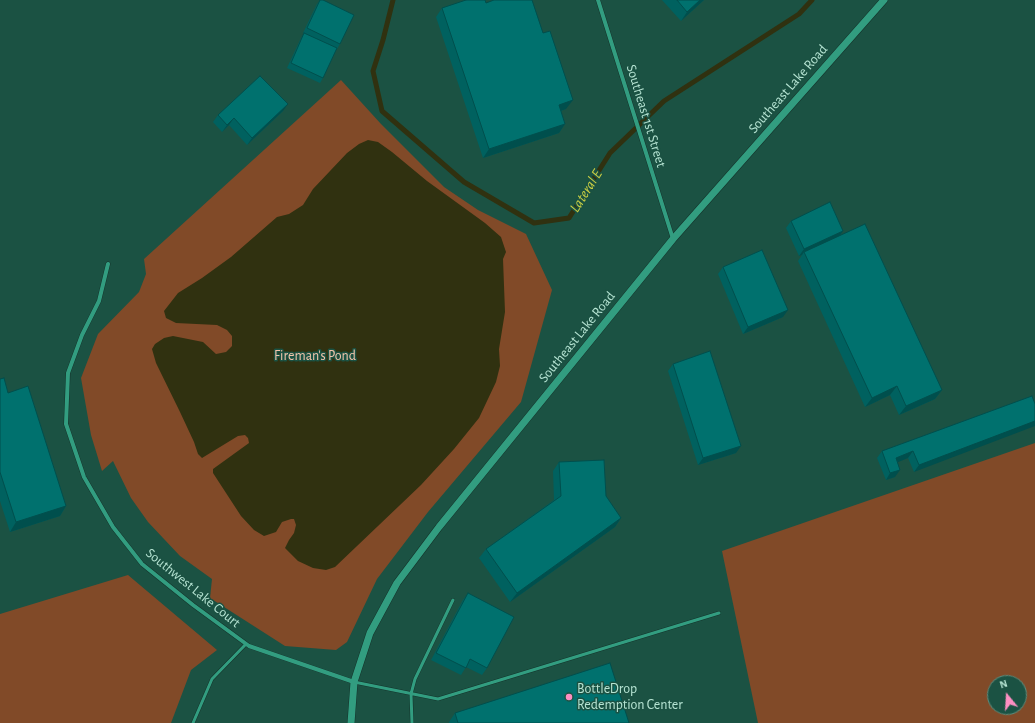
<!DOCTYPE html>
<style>
body{margin:0}
#map{position:relative;width:1035px;height:723px;overflow:hidden;background:#1b5243;font-family:"Alegreya Sans",sans-serif}
canvas{display:block}
.north{position:absolute;left:987px;top:675px;width:40px;height:40px;box-sizing:border-box;background:#1b5243;border:1px solid #598c7d;border-radius:50%;rotate:342deg;font-size:11px;font-weight:700;line-height:16px;text-align:center;color:#b6e4d3}
.north::after{content:'';display:block;margin:auto;width:14px;height:18px;background:#fc8fc2;clip-path:polygon(50% 0,100% 100%,50% 72%,0 100%)}
</style>
<div id="map">
<canvas width="1035" height="723"></canvas>
<div class="north">N</div>
</div>
<script>
const context = document.querySelector('canvas').getContext('2d');
context.lineJoin = 'round';
function fill(path, color) {
  context.fillStyle = color;
  context.fill(path, 'evenodd');
}
function shape(rows) {
  const path = new Path2D();
  for (const r of rows) {
    path.moveTo(r[0], r[1]);
    for (let i = 2; i < r.length; i += 2) path.lineTo(r[i], r[i + 1]);
  }
  return path;
}
function strokePath(path, color, width, dash) {
  context.strokeStyle = color;
  context.lineWidth = width;
  context.lineCap = dash ? 'butt' : 'round';
  context.setLineDash(dash || []);
  context.stroke(path);
}
function label(font, color, halo, rows, align = 'center') {
  context.font = font + ' "Alegreya Sans",sans-serif';
  context.lineWidth = 3;
  context.setLineDash([]);
  context.textBaseline = 'middle';
  context.strokeStyle = halo;
  context.fillStyle = color;
  for (const [text, x, y, turn = 0] of rows) {
    context.save();
    context.translate(x, y);
    context.rotate((+turn || 0) * Math.PI / 180);
    context.textAlign = isNaN(turn) ? turn : align;
    if (halo) context.strokeText(text, 0, 0);
    context.fillText(text, 0, 0);
    context.restore();
  }
}
fill(shape([
 [341,80,381,124,444,187,478,210,526,234,552,290,521,402,428,512,377,579,347,642,336,650,285,646,210,598,212,579,180,556,148,522,131,498,113,461,102,471,91,435,81,378,98,334,139,292,146,274,144,259],
 [1035,443,1035,723,758,723,722,551],
 [995,683,1019,683,1019,707,995,707],
 [128,575,217,650,191,670,171,723,0,723,0,614]
]), '#814a28');
fill(shape([
 [368,140,378,142,392,152,427,181,485,223,501,237,506,252,503,259,505,312,499,349,500,366,496,382,479,418,454,449,421,485,335,567,326,570,313,568,298,561,285,548,289,540,294,533,296,525,294,519,291,519,282,522,276,532,264,536,254,530,241,516,213,473,213,469,249,443,248,438,245,435,238,436,202,458,198,454,194,442,180,412,156,363,152,349,155,344,164,338,173,336,203,342,216,354,226,352,232,346,232,336,227,330,217,325,176,323,166,318,164,311,178,293,202,278,231,257,277,217,289,214,303,205,313,189,347,153,359,144]
]), '#303110');
strokePath(shape([
 [393,0,383,40,373,71,382,111,464,182,534,223,569,218,610,153,664,101,799,14,812,0]
]), '#303110', 5);
const service = shape([
 [354,682,438,699,719,613],
 [193,723,212,679,246,644],
 [412,723,411,694,415,679,453,600]
]);
const minor = shape([
 [598,0,673,239],
 [108,264,99,301,82,335,68,373,66,424,84,477,113,527,142,564,193,605,249,646,354,682]
]);
const tertiary = shape([
 [351,723,354,682,370,633,397,583,439,527,673,239,884,0]
]);
strokePath(service, '#14342b', 4);
strokePath(minor, '#14342b', 5);
strokePath(tertiary, '#14342b', 8);
strokePath(service, '#329d80', 3);
strokePath(minor, '#329d80', 4);
strokePath(tertiary, '#329d80', 7);
fill(shape([
 [320,0,340,44,337,49,336,49,323,78,320,83,287,68,301,38,304,33,306,34,303,33,317,4],
 [662,0,704,0,681,21],
 [486,3,566,109,561,111,565,124,559,133,483,158,436,17,442,8],
 [283,111,247,145,229,125,222,132,213,122,218,115],
 [791,221,843,231,840,235,942,390,935,399,899,415,890,395,865,407,798,261,802,255,799,256,786,228],
 [723,267,783,317,743,334,718,274],
 [673,364,736,453,698,465,668,371],
 [0,379,8,393,66,506,60,516,10,532,0,501],
 [1032,396,914,472,908,458,897,462,895,477,886,480,877,458,882,451],
 [559,462,606,496,621,518,615,527,510,602,479,558,486,549,554,500,553,471],
 [468,593,487,668,482,675,466,667,461,675,431,660,463,600],
 [455,713,629,723,449,723,449,722]
]), '#00615f');
fill(shape([
 [700,0,704,0,681,21,687,12],
 [573,100,566,109,552,114,559,105],
 [288,104,283,111,247,145,252,138],
 [234,118,229,125,222,132,227,125],
 [565,124,559,133,483,158,489,149],
 [843,231,838,238,804,252,802,255,799,256,804,249],
 [788,310,783,317,743,334,748,327],
 [897,386,890,395,865,407,872,398],
 [942,390,935,399,899,415,906,406],
 [1035,421,1035,426,914,472,919,465],
 [741,446,736,453,698,465,703,458],
 [913,451,908,458,891,465,896,458],
 [900,470,895,477,886,480,890,473],
 [66,506,60,516,10,532,16,522],
 [621,518,615,527,510,602,517,593]
]), '#004f4d');
const building = shape([
 [320,0,323,0,354,15,340,44,307,28,320,0],
 [466,0,485,0,486,3,494,0,532,0,543,33,550,31,573,100,559,105,565,124,489,149,442,8,466,0],
 [677,0,700,0,687,12,677,0],
 [304,33,337,48,323,78,291,63,304,33],
 [260,76,288,104,252,138,234,118,227,125,218,115,260,76],
 [830,202,843,231,804,249,791,221,830,202],
 [865,224,942,390,906,406,897,386,872,398,804,252,865,224],
 [762,250,788,310,748,327,723,267,762,250],
 [710,351,741,446,703,458,673,364,710,351],
 [4,378,8,393,28,386,66,506,16,522,0,472,0,379,4,378],
 [1032,396,1035,404,1035,421,919,465,913,451,896,458,900,470,890,473,882,451,1032,396],
 [604,460,606,496,621,518,517,593,486,549,561,496,559,462,604,460],
 [468,593,514,617,487,668,470,659,466,668,436,653,468,593],
 [610,663,629,723,458,723,455,713,610,663]
]);
fill(building, '#00716e');
strokePath(building, '#004f4d', 1);
for (const [x, y, r, color] of [
 [569,697,4,"#fc8fc2"]
]) {
  const dot = new Path2D();
  dot.arc(x, y, r, 0, 2 * Math.PI);
  context.fillStyle = color;
  context.fill(dot);
  strokePath(dot, '#1b5243', 1.5);
}
label('14px', '#b6e4d3', '#1b5243', [
 ["Southeast Lake Road",788,89,-49],
 ["Southeast 1st Street",646,116,73],
 ["Southeast Lake Road",577,337,-51],
 ["Southwest Lake Court",193,588,39]
]);
label('14px', '#f3c5ab', '#1b5243', [
 ["Fireman's Pond",315,356]
]);
label('14px', '#b6e4d3', '#1b5243', [
 ["BottleDrop",577,689],
 ["Redemption Center",577,705]
], 'left');
label('italic 15px', '#cbcf43', '#1b5243', [
 ["Lateral E",586,191,-58]
]);
</script>
